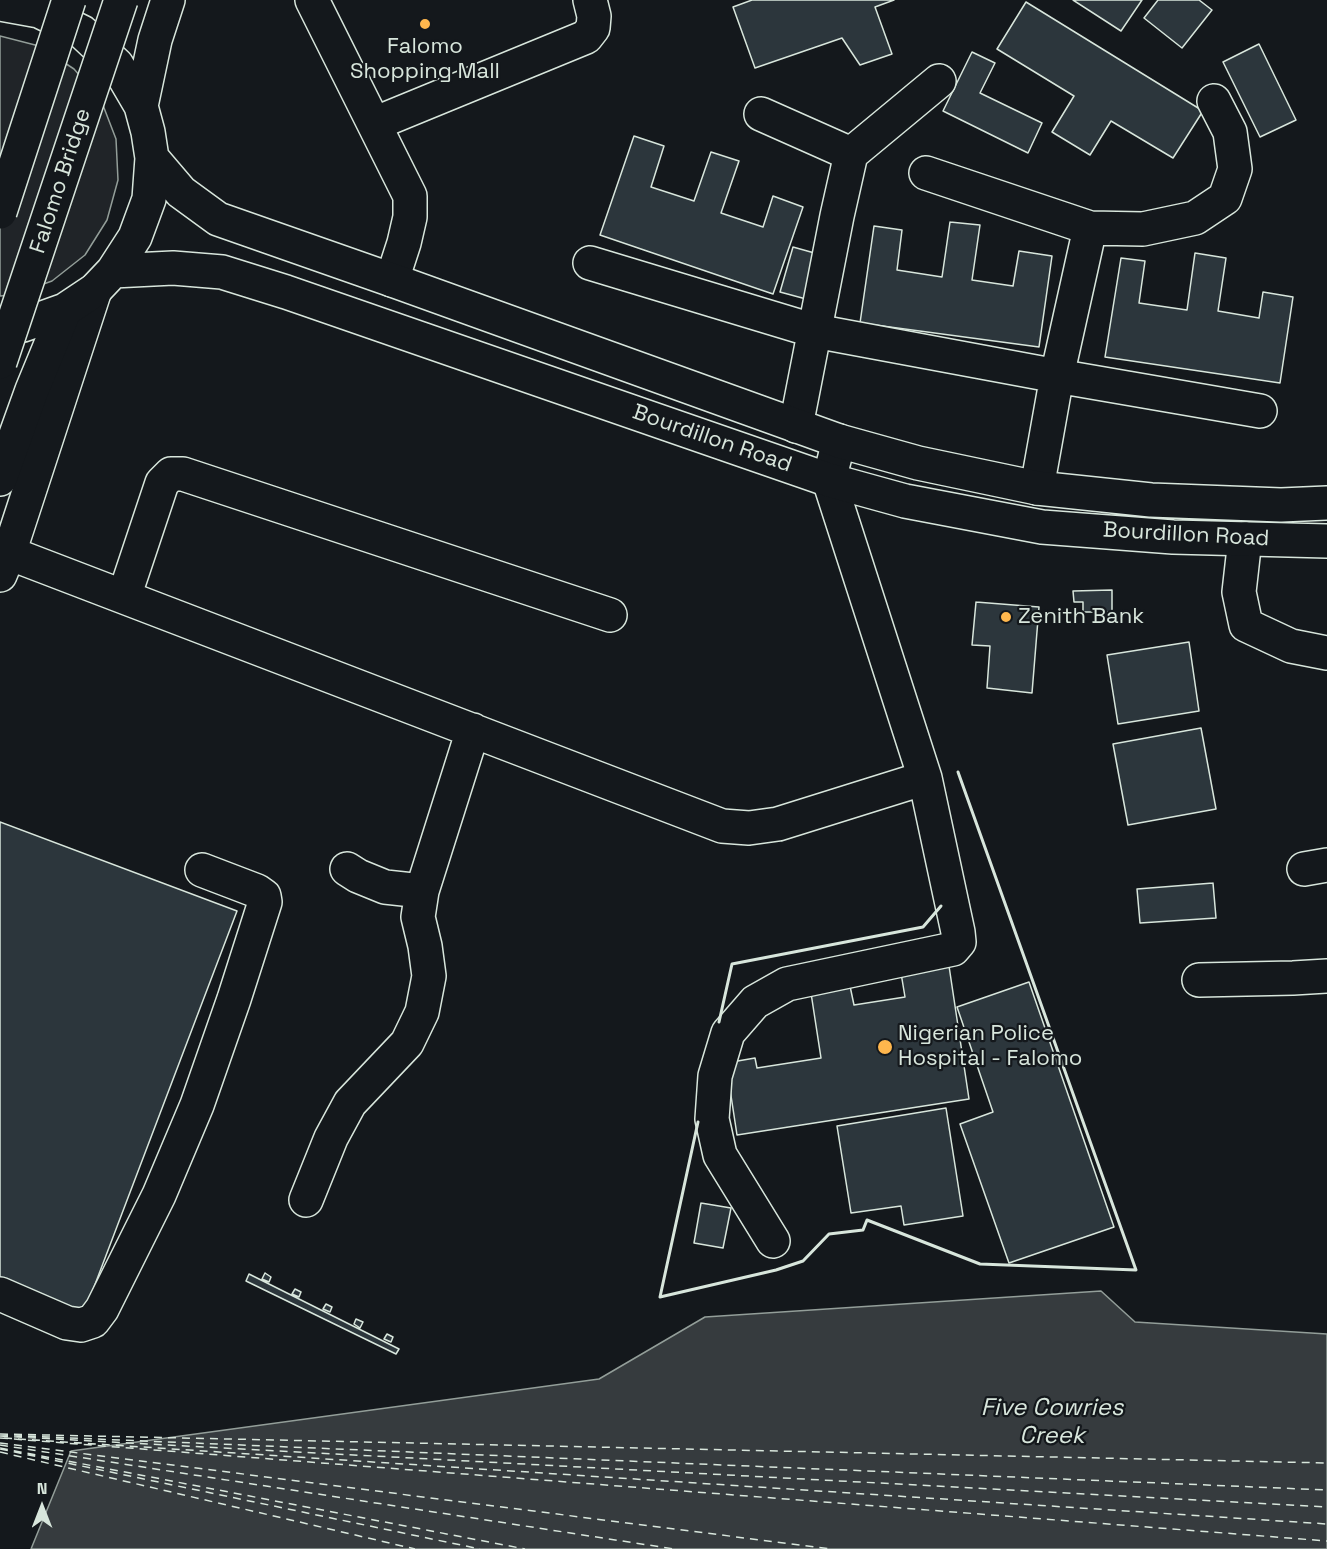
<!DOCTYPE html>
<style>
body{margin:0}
#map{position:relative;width:1327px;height:1549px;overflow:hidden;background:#14181c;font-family:"Space Grotesk",sans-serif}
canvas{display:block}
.north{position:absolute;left:12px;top:1477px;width:60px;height:60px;-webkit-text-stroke:4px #14181c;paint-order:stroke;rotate:0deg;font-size:16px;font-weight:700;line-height:24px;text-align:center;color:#d8e6dc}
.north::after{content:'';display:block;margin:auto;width:21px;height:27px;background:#d8e6dc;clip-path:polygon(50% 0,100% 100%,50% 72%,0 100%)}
</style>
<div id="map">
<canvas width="1327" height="1549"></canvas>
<div class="north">N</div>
</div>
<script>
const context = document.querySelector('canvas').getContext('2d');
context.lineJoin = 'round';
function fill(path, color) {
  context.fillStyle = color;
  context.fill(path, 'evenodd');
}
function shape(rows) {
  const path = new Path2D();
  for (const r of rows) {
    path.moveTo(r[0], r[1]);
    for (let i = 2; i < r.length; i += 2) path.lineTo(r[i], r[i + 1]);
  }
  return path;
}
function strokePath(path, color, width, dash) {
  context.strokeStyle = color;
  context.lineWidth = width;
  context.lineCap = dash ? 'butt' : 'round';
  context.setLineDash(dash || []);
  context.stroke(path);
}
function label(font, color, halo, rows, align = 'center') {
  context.font = font + ' "Space Grotesk",sans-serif';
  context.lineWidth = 4.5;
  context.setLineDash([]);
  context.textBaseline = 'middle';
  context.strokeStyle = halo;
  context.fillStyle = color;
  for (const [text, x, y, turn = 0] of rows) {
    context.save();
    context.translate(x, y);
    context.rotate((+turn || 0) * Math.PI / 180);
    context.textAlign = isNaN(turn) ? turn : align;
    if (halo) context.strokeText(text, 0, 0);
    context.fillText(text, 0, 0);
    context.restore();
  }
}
const green = shape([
 [0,36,39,46,74,69,101,100,116,139,118,180,107,220,85,255,52,281,13,295,0,296,0,36]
]);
fill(green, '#202428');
strokePath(green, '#939e99', 1.5);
const water = shape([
 [1101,1291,1135,1322,1327,1334,1327,1549,31,1549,71,1451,599,1379,705,1317,1101,1291]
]);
fill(water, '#363b3e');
strokePath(water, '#939e99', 1.5);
strokePath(shape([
 [0,1434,1327,1463],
 [0,1435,1327,1490],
 [0,1436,1327,1507],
 [0,1438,1327,1541],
 [4,1438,1327,1524],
 [0,1443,831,1549],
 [0,1445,674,1549],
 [0,1448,525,1549],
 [0,1449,480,1549],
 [0,1452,415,1549]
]), '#d8e6dc', 1.5, [8, 6]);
const building = shape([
 [752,0,894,0,875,7,892,54,860,65,842,38,755,68,733,7,752,0],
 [1073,0,1142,0,1121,31,1073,0],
 [1158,0,1199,0,1212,10,1182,48,1144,18,1158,0],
 [1026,2,1203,111,1173,158,1111,121,1090,155,1052,132,1074,96,997,49,1026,2],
 [1259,44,1296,120,1260,137,1223,62,1259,44],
 [972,52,995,63,980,93,1042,123,1028,153,943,111,972,52],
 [634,136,664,146,651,187,694,201,711,152,739,161,721,213,763,227,773,196,803,207,773,294,600,235,634,136],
 [950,222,980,225,972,280,1013,286,1019,251,1052,256,1039,347,860,323,874,226,902,230,897,270,942,277,950,222],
 [793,247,818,254,806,299,780,292,793,247],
 [1195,253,1226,258,1218,311,1259,318,1263,292,1293,297,1280,383,1105,357,1121,258,1145,261,1139,303,1187,310,1195,253],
 [1112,590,1112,612,1083,612,1083,602,1074,602,1073,591,1112,590],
 [976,602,1039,607,1032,693,987,688,990,646,972,645,976,602],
 [1189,642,1199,711,1118,724,1107,655,1189,642],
 [1201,728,1216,809,1128,825,1113,744,1201,728],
 [0,822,237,911,83,1316,0,1285,0,822],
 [1213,883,1216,918,1140,923,1137,889,1213,883],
 [949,966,969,1099,737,1135,726,1063,755,1058,757,1068,821,1058,811,993,850,986,854,1005,905,997,901,973,949,966],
 [1029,982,1114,1227,1009,1263,960,1124,993,1112,957,1007,1029,982],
 [946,1108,963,1216,904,1225,901,1206,851,1213,837,1126,946,1108],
 [701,1203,731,1208,723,1248,694,1243,701,1203],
 [265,1273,271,1277,269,1282,262,1279,265,1273],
 [249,1274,399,1349,396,1354,246,1281,249,1274],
 [295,1289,301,1292,299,1297,292,1294,295,1289],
 [326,1304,332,1307,330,1312,323,1309,326,1304],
 [356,1319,363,1322,360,1328,354,1324,356,1319],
 [387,1334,393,1337,391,1342,384,1339,387,1334]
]);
fill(building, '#2c363c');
strokePath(building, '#d8e6dc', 1.5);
const minor = shape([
 [312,0,410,196,410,217,404,243,392,280],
 [761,114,851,154],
 [374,124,586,37,593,28,594,16,590,0],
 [926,173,1090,228],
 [590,263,815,331,1057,376,1260,411],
 [796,426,837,216,851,154,939,81],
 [1037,488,1057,376,1090,228,1143,229,1195,218,1225,198,1235,169,1230,132,1214,101],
 [1245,539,1239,592,1246,625,1291,646,1327,653],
 [9,553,722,826,749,828,778,824,925,778],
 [0,575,9,553,95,290],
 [124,597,162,483,171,474,183,474,610,615],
 [347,869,358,876,385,887,422,891],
 [1304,869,1327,865],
 [1199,980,1293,978,1327,976],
 [306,1200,331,1138,350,1103,407,1043,422,1012,429,976,425,946,418,917,422,891,473,730],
 [773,1241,720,1155,712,1119,715,1076,728,1033,755,1002,787,984,953,949,959,942,958,932,925,778,829,480,839,441],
 [0,1294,67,1323,81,1325,93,1321,102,1309,159,1195,197,1105,234,999,265,902,264,896,257,891,202,870]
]);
const major = shape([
 [0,4,39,11,82,32,117,65,141,106,148,132,152,158,149,199,135,237,113,271,95,290,65,310,23,325,0,327],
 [141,106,155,40,168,0],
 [152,158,181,192,218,219,392,280,839,441,918,463,1037,488,1151,500,1281,505,1327,503],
 [113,271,173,268,222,272,286,292,829,480,905,501,1042,527,1173,537,1327,541],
 [0,479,32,390,65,310]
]);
strokePath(minor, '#d8e6dc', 36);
strokePath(major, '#d8e6dc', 36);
strokePath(minor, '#14181c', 33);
strokePath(major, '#14181c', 33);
const majorBridge = shape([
 [0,212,69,0],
 [0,362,121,0]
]);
strokePath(majorBridge, '#d8e6dc', 36, []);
strokePath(majorBridge, '#14181c', 33);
strokePath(shape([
 [719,1022,732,964,923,927,941,906],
 [698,1122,660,1297,776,1270,803,1261,829,1234,863,1230,867,1220,980,1264,1136,1270,958,772]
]), '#d8e6dc', 3);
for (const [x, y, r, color] of [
 [425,24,6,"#ffb74d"],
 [1006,617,6,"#ffb74d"],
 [885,1047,8,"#ffb74d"]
]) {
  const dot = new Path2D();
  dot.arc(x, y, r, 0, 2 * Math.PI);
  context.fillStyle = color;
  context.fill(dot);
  strokePath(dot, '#14181c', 2);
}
label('22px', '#d8e6dc', '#14181c', [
 ["Falomo",425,47,"center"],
 ["Shopping Mall",425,72,"center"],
 ["Zenith Bank",1018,617],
 ["Nigerian Police",898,1034],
 ["Hospital - Falomo",898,1059]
], 'left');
label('22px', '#d8e6dc', '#14181c', [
 ["Falomo Bridge",61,181,-72],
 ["Bourdillon Road",712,439,19],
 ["Bourdillon Road",1186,535,3]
]);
label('italic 24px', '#d8e6dc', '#14181c', [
 ["Five Cowries",1052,1408],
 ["Creek",1052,1436]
]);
</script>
